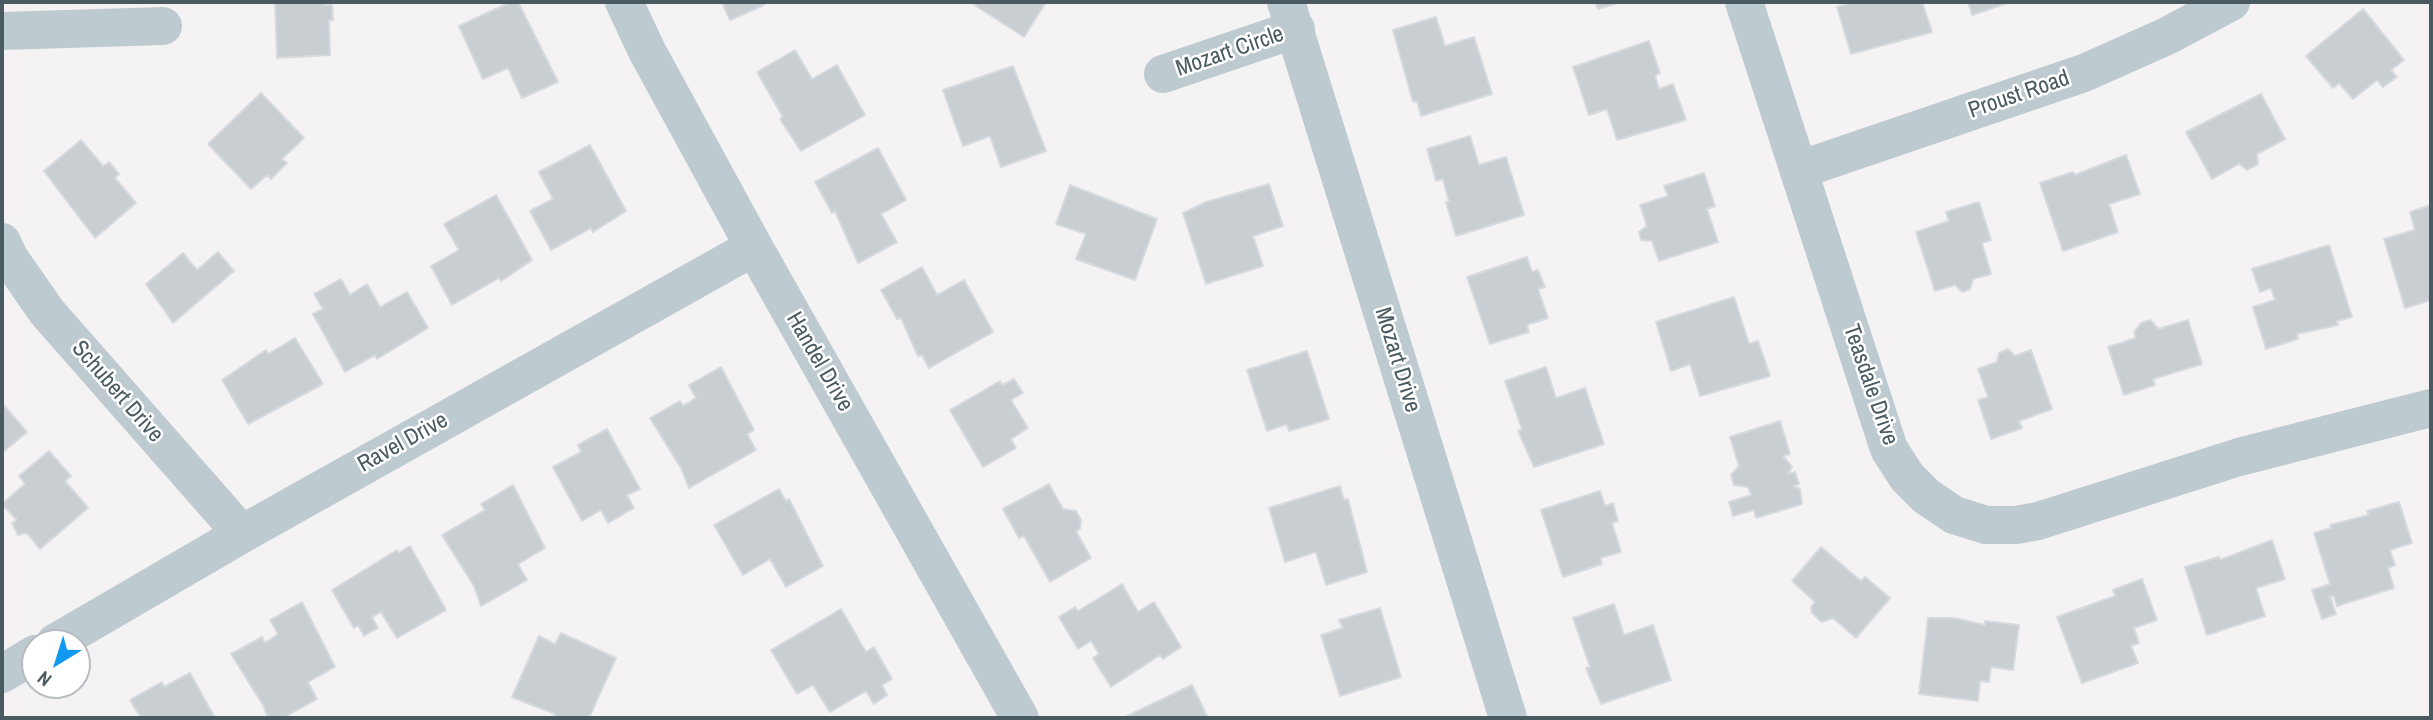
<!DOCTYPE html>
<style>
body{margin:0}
#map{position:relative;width:2433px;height:720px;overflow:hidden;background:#f5f2f3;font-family:"Archivo Narrow",sans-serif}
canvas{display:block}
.frame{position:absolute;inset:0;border:4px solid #495a61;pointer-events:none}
.north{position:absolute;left:21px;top:629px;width:70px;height:70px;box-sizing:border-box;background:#fff;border:2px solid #b6bdc0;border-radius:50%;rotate:218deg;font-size:19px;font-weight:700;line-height:28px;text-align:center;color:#495a61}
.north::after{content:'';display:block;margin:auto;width:24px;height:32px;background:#1198f0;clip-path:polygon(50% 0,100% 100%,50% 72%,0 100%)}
</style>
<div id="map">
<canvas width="2433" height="720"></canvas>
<div class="frame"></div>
<div class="north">N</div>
</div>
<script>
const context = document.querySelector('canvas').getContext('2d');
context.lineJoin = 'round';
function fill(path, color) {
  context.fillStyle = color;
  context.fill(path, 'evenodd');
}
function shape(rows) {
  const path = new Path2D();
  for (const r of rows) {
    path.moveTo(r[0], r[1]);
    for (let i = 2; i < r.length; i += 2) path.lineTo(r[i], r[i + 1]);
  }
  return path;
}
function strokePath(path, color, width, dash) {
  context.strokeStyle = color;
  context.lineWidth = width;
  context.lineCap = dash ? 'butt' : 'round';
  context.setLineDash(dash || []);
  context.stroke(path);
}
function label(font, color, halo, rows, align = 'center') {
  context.font = font + ' "Archivo Narrow",sans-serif';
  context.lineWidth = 5;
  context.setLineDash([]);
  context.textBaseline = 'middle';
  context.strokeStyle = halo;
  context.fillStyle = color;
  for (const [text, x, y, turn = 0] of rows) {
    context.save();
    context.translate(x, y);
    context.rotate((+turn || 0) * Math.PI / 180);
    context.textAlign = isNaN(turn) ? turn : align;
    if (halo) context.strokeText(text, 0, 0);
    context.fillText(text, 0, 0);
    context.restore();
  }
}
const building = shape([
 [275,2,324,2,324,5,332,5,333,20,329,20,330,55,277,58,275,2],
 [511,2,518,2,558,82,522,98,508,68,483,79,459,26,511,2],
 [722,2,762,2,764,5,730,20,722,2],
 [970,2,1046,2,1024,37,970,2],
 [1595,2,1621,2,1598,9,1595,2],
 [1854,2,1922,2,1932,32,1851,54,1837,7,1854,2],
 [1968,2,2011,2,1972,15,1968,2],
 [2363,9,2404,60,2391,70,2397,77,2383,87,2377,80,2353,99,2339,83,2333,88,2306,56,2363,9],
 [1436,17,1445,46,1474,37,1492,94,1421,116,1417,101,1413,102,1393,30,1436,17],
 [1649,41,1660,73,1655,76,1659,89,1673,84,1686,120,1617,140,1607,109,1589,115,1573,67,1649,41],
 [795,50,812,79,837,65,865,115,801,151,780,119,783,117,757,72,795,50],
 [1013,66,1046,151,1001,167,990,136,963,146,943,90,1013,66],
 [261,93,304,138,282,159,287,163,271,179,267,175,251,189,208,144,261,93],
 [2261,94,2285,139,2257,154,2258,164,2247,170,2239,164,2212,179,2186,132,2261,94],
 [1470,136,1479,165,1506,157,1524,215,1456,236,1446,202,1449,202,1443,179,1436,181,1427,149,1470,136],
 [81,140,103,166,109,162,119,174,115,178,136,203,95,238,44,171,81,140],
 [590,145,626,211,593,232,591,228,551,250,530,211,553,199,539,172,590,145],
 [878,148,906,200,881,214,897,242,858,263,835,211,832,213,815,182,878,148],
 [2126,155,2140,194,2109,204,2118,232,2063,251,2040,183,2073,172,2075,175,2126,155],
 [1704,173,1715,206,1707,209,1718,242,1659,261,1652,241,1641,240,1639,232,1647,226,1640,205,1668,196,1664,186,1704,173],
 [1269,184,1283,226,1253,236,1263,266,1206,284,1183,213,1206,202,1269,184],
 [1070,185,1157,219,1135,280,1076,259,1086,234,1056,224,1070,185],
 [496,195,532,260,501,281,499,278,452,305,431,266,459,250,444,224,496,195],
 [1979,202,1991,240,1982,243,1991,274,1973,279,1970,289,1962,292,1955,285,1935,291,1916,232,1949,221,1946,212,1979,202],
 [2431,205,2431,300,2405,308,2384,239,2415,230,2410,212,2431,205],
 [2329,245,2352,317,2337,321,2338,325,2297,334,2298,339,2266,349,2253,307,2275,300,2271,288,2260,292,2252,269,2329,245],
 [218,252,234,271,173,323,146,284,183,253,197,270,218,252],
 [1527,257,1532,272,1538,270,1545,287,1538,289,1548,318,1527,325,1529,332,1490,344,1467,277,1527,257],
 [922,267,937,295,964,280,993,332,929,368,922,355,918,356,901,318,897,319,881,290,922,267],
 [341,279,350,295,367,284,380,307,407,292,428,328,377,359,375,355,345,372,313,314,323,309,314,294,341,279],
 [1734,297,1749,344,1758,341,1770,376,1700,396,1690,364,1671,371,1656,322,1734,297],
 [2150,320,2159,329,2188,320,2202,364,2153,379,2155,385,2124,395,2108,347,2136,338,2134,332,2141,323,2150,320],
 [295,338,323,384,248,424,222,380,266,350,268,354,295,338],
 [2008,349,2015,356,2031,350,2052,409,2019,421,2022,428,1991,439,1978,400,1988,397,1978,369,1997,362,1999,353,2008,349],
 [1307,351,1329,419,1289,431,1287,424,1267,431,1247,370,1307,351],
 [721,367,754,430,747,434,756,450,689,488,681,468,650,418,680,401,683,406,696,398,689,385,721,367],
 [1546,367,1556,398,1585,388,1604,444,1534,467,1518,431,1522,429,1505,381,1546,367],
 [1014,379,1023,393,1011,400,1028,428,1011,439,1016,448,983,467,950,410,1000,381,1002,385,1014,379],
 [2,403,27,432,2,453,2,403],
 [1780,421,1790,454,1783,456,1792,467,1788,474,1795,472,1799,484,1793,486,1800,489,1802,504,1756,518,1754,510,1733,516,1729,502,1751,495,1748,487,1734,485,1731,475,1739,466,1730,437,1780,421],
 [607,429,640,489,627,495,634,508,608,523,601,510,582,521,553,467,581,452,578,445,607,429],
 [49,451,71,476,65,481,88,508,40,549,27,533,18,535,12,523,17,520,2,504,25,484,19,476,49,451],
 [1049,484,1063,509,1076,511,1081,520,1080,529,1076,531,1091,558,1050,582,1024,536,1019,538,1003,509,1049,484],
 [513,485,545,548,518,564,527,580,481,606,474,586,442,535,485,510,481,504,513,485],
 [1340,486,1344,500,1348,499,1367,572,1326,585,1316,552,1285,562,1269,508,1340,486],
 [779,489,786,501,789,499,823,566,786,587,770,559,743,575,714,525,779,489],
 [1600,491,1605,506,1613,503,1618,521,1612,523,1621,552,1600,558,1602,564,1563,577,1541,510,1600,491],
 [2399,502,2412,543,2390,550,2395,565,2388,568,2394,588,2337,606,2334,596,2330,597,2336,614,2322,619,2312,590,2330,584,2314,533,2331,528,2330,525,2369,515,2367,511,2399,502],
 [2272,540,2285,579,2256,588,2265,616,2207,635,2185,567,2219,557,2220,560,2272,540],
 [410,546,446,610,397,638,381,612,372,617,378,628,364,636,358,625,354,628,332,590,397,550,399,553,410,546],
 [1821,547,1861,581,1865,577,1890,598,1856,638,1833,618,1822,622,1812,613,1811,607,1815,602,1792,581,1821,547],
 [2142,579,2157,620,2134,628,2139,643,2131,646,2138,663,2082,683,2057,617,2115,596,2113,590,2142,579],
 [1122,584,1138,612,1154,602,1181,647,1163,659,1160,655,1111,687,1093,658,1099,654,1091,641,1078,649,1059,617,1075,607,1078,611,1122,584],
 [302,602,335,667,308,682,317,699,283,718,268,718,263,705,231,654,262,637,265,643,278,634,270,620,302,602],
 [1614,604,1624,635,1653,625,1671,680,1601,704,1586,668,1590,667,1573,618,1614,604],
 [1380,608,1401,677,1340,696,1321,635,1343,628,1339,620,1380,608],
 [841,609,866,652,874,647,892,679,882,685,887,695,874,704,866,691,830,712,813,685,797,694,771,650,841,609],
 [1928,618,1954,618,1985,625,1985,621,2019,625,2013,670,1991,667,1989,682,1980,681,1978,701,1919,694,1928,618],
 [561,633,616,658,589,718,553,718,555,714,512,697,539,636,555,644,561,633],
 [190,673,215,718,141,718,130,700,162,682,164,687,190,673],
 [1192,685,1208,718,1123,718,1192,685]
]);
fill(building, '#c9ced2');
strokePath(building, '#d6dade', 2);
strokePath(shape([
 [624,2,647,51,754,247,1020,718],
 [1286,2,1508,718],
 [1744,2,1889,449,1907,477,1926,496,1954,515,1986,525,2016,525,2038,521,2239,457,2431,408],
 [2,31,163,26],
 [1163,74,1296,29],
 [1799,170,2084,73,2167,36,2231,2],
 [2,242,10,259,47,312,242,534],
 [55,643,242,534,754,247],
 [2,674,35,654]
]), '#bdcacf', 38);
label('23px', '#495a61', '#fff', [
 ["Mozart Circle",1230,52,-19],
 ["Proust Road",2019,95,-19],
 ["Mozart Drive",1397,360,73],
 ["Handel Drive",819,362,60],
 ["Teasdale Drive",1870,385,71],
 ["Schubert Drive",117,392,49],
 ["Ravel Drive",403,443,-29]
]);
</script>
